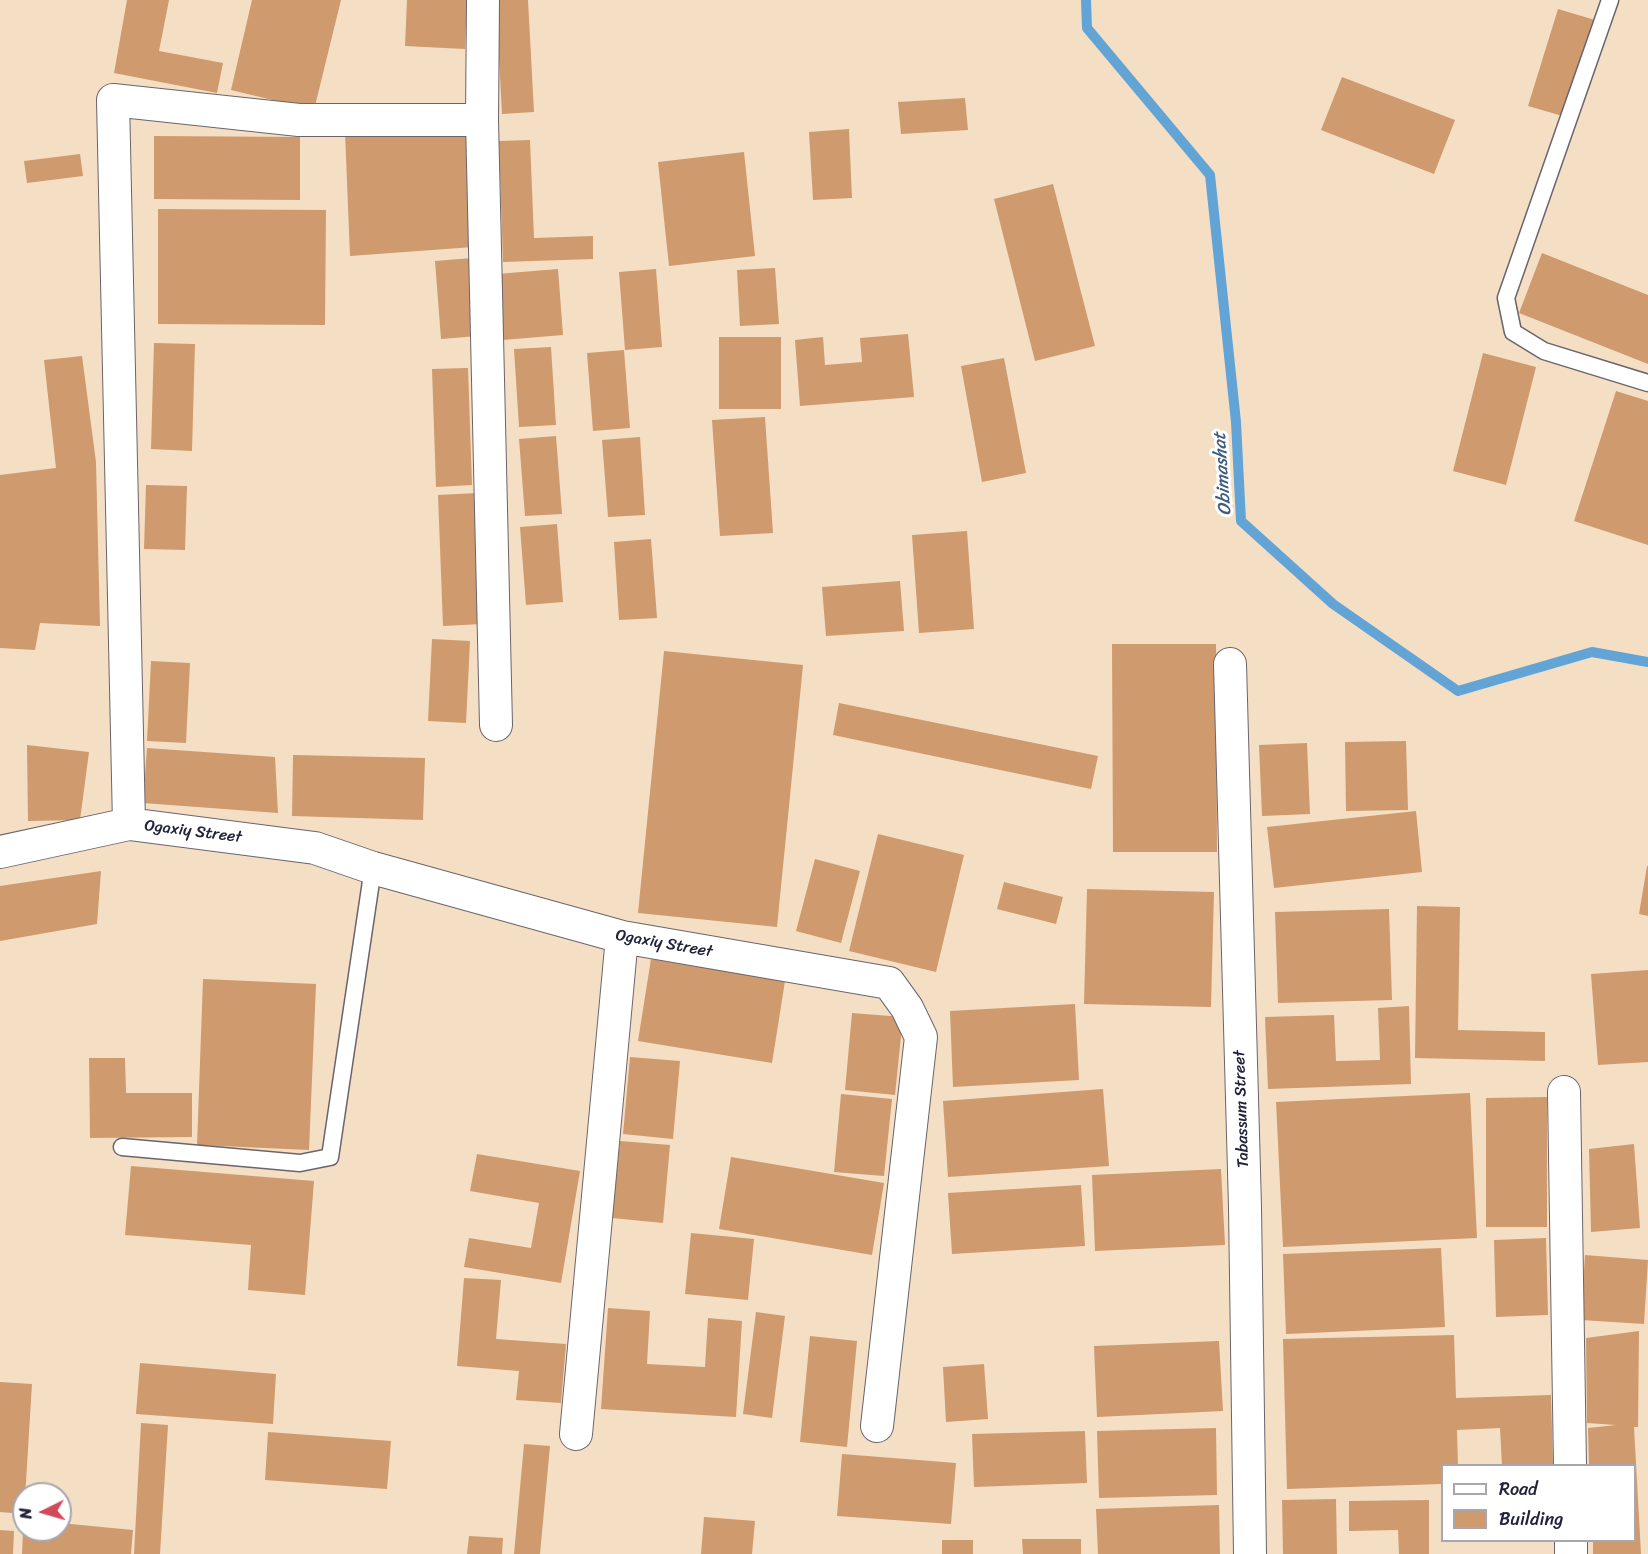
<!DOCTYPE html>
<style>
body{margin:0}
#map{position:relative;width:1648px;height:1554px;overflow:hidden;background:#f4dfc4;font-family:Sriracha,sans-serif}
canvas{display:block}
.legend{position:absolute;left:1441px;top:1464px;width:195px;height:78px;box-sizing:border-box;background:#fff;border:2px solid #a7a7b1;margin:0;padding:8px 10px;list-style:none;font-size:18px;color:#22223b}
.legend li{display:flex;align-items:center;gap:12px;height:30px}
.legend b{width:30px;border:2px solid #a7a7b1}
.north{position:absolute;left:12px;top:1482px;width:60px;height:60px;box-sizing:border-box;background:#fff;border:2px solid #a7a7b1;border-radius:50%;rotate:265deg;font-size:16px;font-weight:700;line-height:24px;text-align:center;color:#22223b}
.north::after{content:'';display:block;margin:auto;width:21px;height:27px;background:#d1495b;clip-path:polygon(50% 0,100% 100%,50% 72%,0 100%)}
</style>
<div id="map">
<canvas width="1648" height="1554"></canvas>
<ul class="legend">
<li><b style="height:8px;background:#fff"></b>Road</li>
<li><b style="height:16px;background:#cf9a6d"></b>Building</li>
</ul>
<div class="north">N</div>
</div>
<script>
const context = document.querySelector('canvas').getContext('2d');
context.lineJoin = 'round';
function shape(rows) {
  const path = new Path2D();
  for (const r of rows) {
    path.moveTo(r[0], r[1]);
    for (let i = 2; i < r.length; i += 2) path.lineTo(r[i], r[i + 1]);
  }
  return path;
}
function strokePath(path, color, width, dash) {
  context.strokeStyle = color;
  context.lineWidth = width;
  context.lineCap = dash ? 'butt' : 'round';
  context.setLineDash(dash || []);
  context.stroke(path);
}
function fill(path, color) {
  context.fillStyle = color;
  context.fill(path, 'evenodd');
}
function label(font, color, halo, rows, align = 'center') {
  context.font = font + ' Sriracha,sans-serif';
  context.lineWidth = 6;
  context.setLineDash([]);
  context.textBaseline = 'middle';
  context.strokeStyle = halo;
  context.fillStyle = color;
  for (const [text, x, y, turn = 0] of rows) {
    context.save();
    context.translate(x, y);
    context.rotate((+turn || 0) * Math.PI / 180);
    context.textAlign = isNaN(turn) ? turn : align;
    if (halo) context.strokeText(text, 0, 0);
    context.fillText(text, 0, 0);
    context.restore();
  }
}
strokePath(shape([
 [1086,0,1087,28,1210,175,1236,422,1241,521,1333,604,1458,691,1592,652,1648,662]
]), '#62a4d6', 10);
fill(shape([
 [127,0,169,0,159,51,223,63,217,93,114,73],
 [252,0,341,0,314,110,231,90],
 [407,0,467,0,465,49,405,46],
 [496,0,528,0,534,112,502,114],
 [1558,9,1595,20,1566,117,1528,106],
 [1342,77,1455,120,1434,174,1321,130],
 [965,98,968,130,901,134,898,102],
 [849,129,852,198,813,200,809,132],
 [345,132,472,133,473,247,350,256],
 [154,136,300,137,300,200,154,199],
 [530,140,534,238,593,236,593,259,503,262,499,141],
 [744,152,755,256,669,266,658,162],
 [80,154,83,176,27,183,24,161],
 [1053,184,1095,346,1035,361,994,199],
 [158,209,326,210,325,325,158,324],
 [1542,253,1648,295,1648,364,1519,313],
 [472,258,478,336,441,339,435,261],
 [775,268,779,324,740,326,737,270],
 [558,269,563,335,503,340,497,274],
 [656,269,662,347,625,350,619,272],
 [908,334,914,397,800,406,795,340,823,337,825,365,862,362,860,338],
 [719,337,781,337,781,409,719,409],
 [154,343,195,344,192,451,151,449],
 [551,347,556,425,519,427,514,349],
 [624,350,630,428,593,431,587,353],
 [1483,353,1536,367,1506,485,1453,471],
 [82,356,96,462,100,626,40,623,35,650,0,648,0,475,56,468,44,360],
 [1004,358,1026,473,982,482,961,366],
 [468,368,472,485,436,487,432,369],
 [1616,391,1648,401,1648,545,1574,521],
 [765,417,773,533,720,536,712,420],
 [556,436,562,514,525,516,519,439],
 [640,437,645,515,608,517,602,440],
 [146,485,187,486,185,550,144,549],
 [477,493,482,624,443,626,438,495],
 [557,524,563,602,526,605,520,527],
 [967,531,974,629,919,633,912,535],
 [651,539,657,618,619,620,614,542],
 [900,581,904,631,826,636,822,587],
 [432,639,470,641,466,723,428,721],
 [1112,644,1216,644,1217,852,1113,852],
 [664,651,803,665,777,927,638,913],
 [151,661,190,663,186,743,147,741],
 [839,703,1098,756,1091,789,833,735],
 [1406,741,1408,810,1346,811,1345,742],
 [1307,743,1310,814,1262,816,1259,745],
 [27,745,89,752,80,820,28,821],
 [147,748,275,757,278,813,143,803],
 [293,755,425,758,423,820,292,816],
 [1416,811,1422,872,1274,888,1267,827],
 [878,834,964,855,936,972,849,951],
 [815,859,860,871,841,943,796,931],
 [1647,866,1648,866,1648,916,1639,914],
 [101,871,97,924,0,941,0,886],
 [1004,882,1063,897,1056,924,997,909],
 [1087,889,1214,892,1211,1007,1084,1004],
 [1417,906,1460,907,1458,1030,1545,1032,1545,1061,1415,1058],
 [1389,909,1392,1000,1278,1003,1275,912],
 [651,959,785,981,772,1063,638,1041],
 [1648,970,1648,1062,1598,1065,1591,974],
 [203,979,316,984,309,1150,197,1145],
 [1075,1004,1079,1080,953,1087,950,1011],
 [1409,1006,1411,1084,1268,1089,1265,1017,1334,1015,1336,1061,1380,1060,1378,1008],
 [852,1013,903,1017,895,1095,845,1090],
 [630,1057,680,1061,673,1139,623,1134],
 [89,1058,125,1058,126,1093,192,1093,192,1137,90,1138],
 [1103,1089,1109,1166,948,1177,943,1101],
 [1470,1093,1477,1238,1283,1247,1276,1102],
 [841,1094,892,1099,884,1176,834,1172],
 [1547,1097,1547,1227,1486,1227,1486,1098],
 [620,1141,670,1145,663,1223,612,1218],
 [1634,1144,1640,1228,1591,1232,1589,1149],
 [477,1154,580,1171,561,1283,464,1267,469,1238,531,1248,539,1203,470,1191],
 [731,1157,884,1183,872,1255,719,1229],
 [131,1166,314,1181,305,1295,248,1290,251,1245,125,1235],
 [1221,1169,1225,1245,1095,1251,1092,1175],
 [1081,1185,1085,1246,952,1254,948,1193],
 [691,1233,754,1239,748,1300,685,1294],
 [1546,1238,1548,1315,1496,1317,1494,1240],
 [1441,1248,1445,1327,1286,1334,1283,1254],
 [1585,1255,1648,1260,1644,1324,1581,1320],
 [464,1278,501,1280,496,1339,566,1344,561,1403,516,1400,519,1371,457,1366],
 [608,1308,650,1311,647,1364,705,1367,708,1318,742,1321,736,1417,601,1409],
 [756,1312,785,1316,772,1418,743,1414],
 [1639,1331,1638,1427,1634,1427,1641,1554,1593,1554,1593,1540,1634,1540,1634,1466,1589,1466,1588,1428,1616,1425,1587,1423,1586,1338],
 [1454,1335,1456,1398,1551,1395,1553,1466,1502,1466,1500,1428,1457,1430,1458,1466,1442,1466,1442,1484,1287,1489,1283,1339],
 [810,1336,857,1341,847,1447,800,1442],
 [1219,1341,1223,1411,1097,1417,1094,1346],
 [140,1363,276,1374,273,1424,136,1414],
 [984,1364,988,1419,946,1422,943,1367],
 [0,1382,32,1384,24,1514,0,1512],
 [141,1423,168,1425,160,1554,134,1554],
 [1216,1428,1217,1495,1099,1498,1097,1431],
 [1085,1431,1087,1483,974,1487,972,1434],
 [268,1432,391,1441,387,1489,265,1480],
 [524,1444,550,1446,540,1554,514,1554],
 [842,1454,956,1463,951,1524,837,1516],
 [1336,1499,1337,1554,1283,1554,1282,1500],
 [1429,1500,1429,1554,1399,1554,1398,1530,1349,1531,1349,1501],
 [1219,1505,1220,1554,1098,1554,1096,1509],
 [704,1517,755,1521,752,1554,701,1554],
 [60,1523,133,1530,131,1554,22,1554,23,1530,60,1530],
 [0,1530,14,1531,13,1554,0,1554],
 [469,1536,503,1538,502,1554,467,1554],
 [1022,1539,1081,1539,1081,1554,1023,1554],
 [942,1540,973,1540,973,1554,942,1554]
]), '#cf9a6d');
const service = shape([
 [1610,0,1506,298,1513,332,1544,351,1648,383],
 [122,1147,300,1163,330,1157,373,868]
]);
const minor = shape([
 [483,0,482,120,496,725],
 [1230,664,1245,1207,1250,1554],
 [129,824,113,100,299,120,482,120],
 [0,852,129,824,315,848,373,868,622,937,889,983,907,1008,921,1037,877,1426],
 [1564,1092,1570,1466],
 [576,1434,622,937],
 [1571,1540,1571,1554]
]);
strokePath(service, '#6c646b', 19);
strokePath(minor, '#6c646b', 34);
strokePath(service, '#fff', 16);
strokePath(minor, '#fff', 32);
label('16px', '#22223b', '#fff', [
 ["Ogaxiy Street",193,832,7],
 ["Ogaxiy Street",664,944,10],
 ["Tabassum Street",1242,1109,-92]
]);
label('italic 18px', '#3f5c81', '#fff', [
 ["Obimashat",1223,474,-94]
]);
</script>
